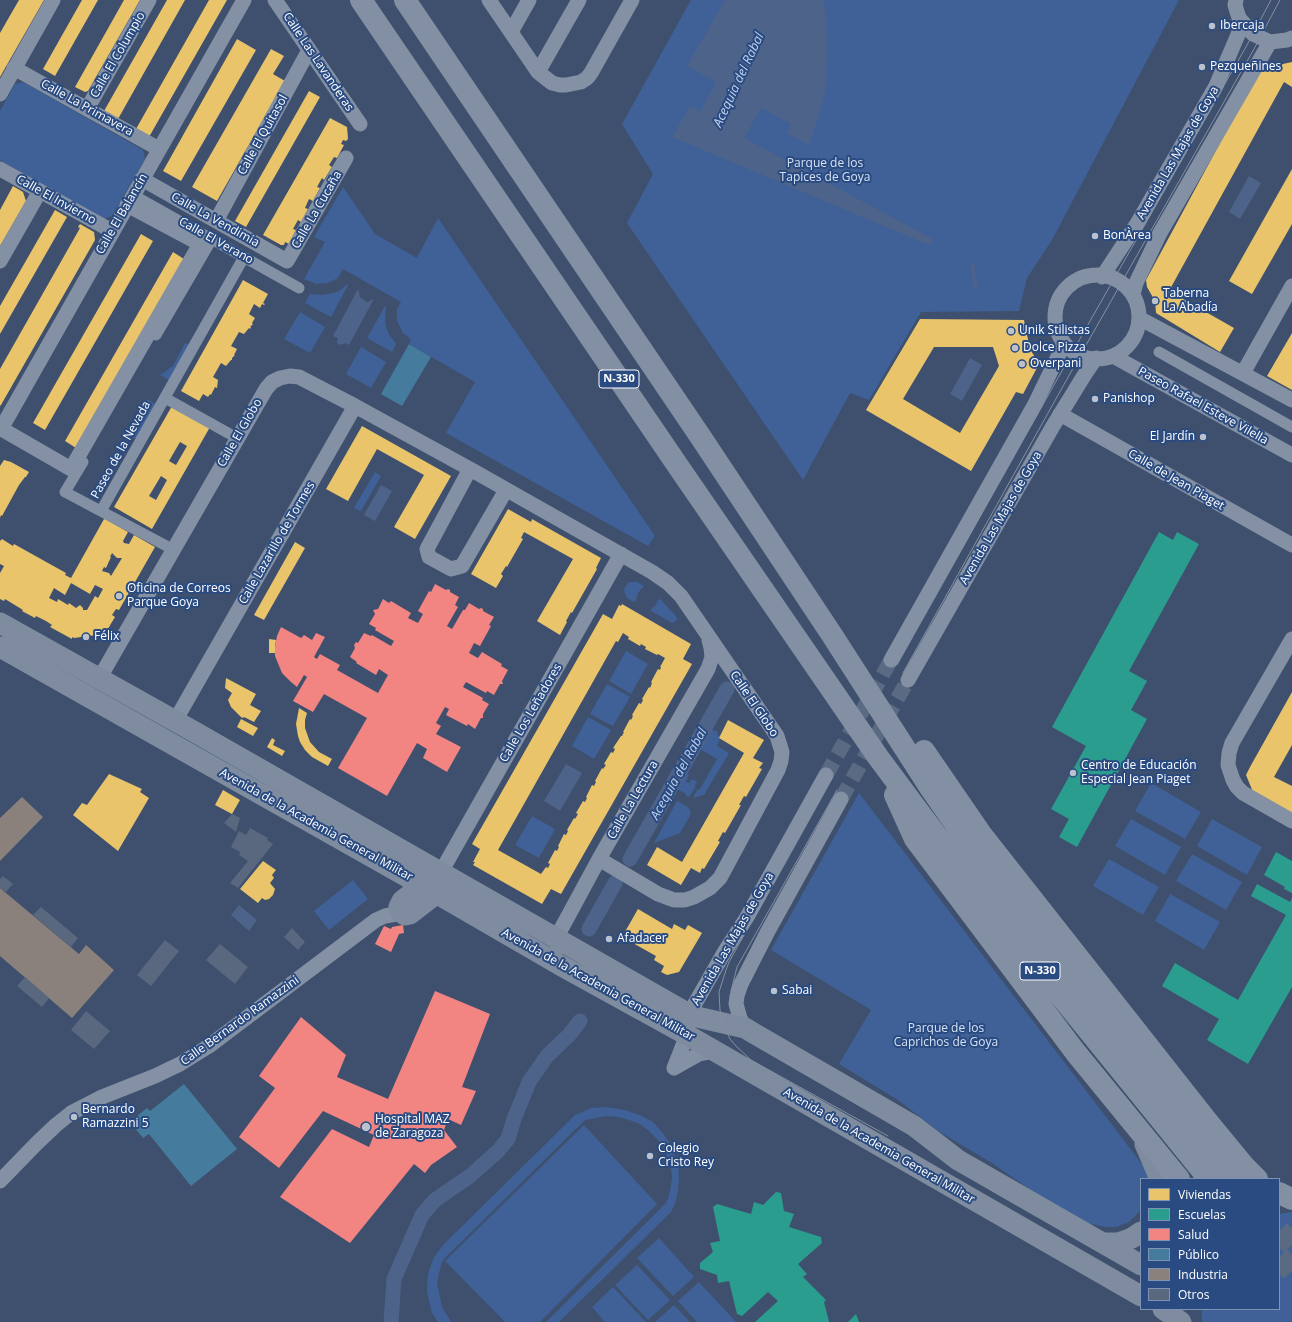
<!DOCTYPE html>
<meta charset="utf-8">
<style>
body{margin:0}
#map{position:relative;width:1292px;height:1322px;overflow:hidden;background:#3e506d;font-family:"Open Sans",sans-serif}
canvas{display:block}
.legend{position:absolute;left:1140px;top:1178px;width:140px;height:132px;box-sizing:border-box;background:#2a4b81;border:1px solid #7f93b3;margin:0;padding:5px 7px;list-style:none;font-size:12px;color:#fff}
.legend li{display:flex;align-items:center;gap:8px;height:20px}
.legend b{width:20px;border:1px solid #7f93b3}
</style>
<div id="map">
<canvas width="1292" height="1322"></canvas>
<ul class="legend">
<li><b style="height:11px;background:#e9c46a"></b>Viviendas</li>
<li><b style="height:11px;background:#2a9d8f"></b>Escuelas</li>
<li><b style="height:11px;background:#f28482"></b>Salud</li>
<li><b style="height:11px;background:#457b9d"></b>Público</li>
<li><b style="height:11px;background:#8a817c"></b>Industria</li>
<li><b style="height:11px;background:#59687f"></b>Otros</li>
</ul>
</div>
<script>
const context = document.querySelector('canvas').getContext('2d');
context.lineJoin = 'round';
function fill(path, color) {
  context.fillStyle = color;
  context.fill(path, 'evenodd');
}
function shape(rows) {
  const path = new Path2D();
  for (const r of rows) {
    if (r.length === 3) {
      path.moveTo(r[0] + r[2], r[1]);
      path.arc(r[0], r[1], r[2], 0, 2 * Math.PI);
      continue;
    }
    path.moveTo(r[0], r[1]);
    for (let i = 2; i < r.length; i += 2) path.lineTo(r[i], r[i + 1]);
  }
  return path;
}
function strokePath(path, color, width, dash) {
  context.strokeStyle = color;
  context.lineWidth = width;
  context.lineCap = dash ? 'butt' : 'round';
  context.setLineDash(dash || []);
  context.stroke(path);
}
function label(font, color, halo, rows, align = 'center') {
  context.font = font + ' "Open Sans",sans-serif';
  context.lineWidth = 4;
  context.setLineDash([]);
  context.textBaseline = 'middle';
  context.strokeStyle = halo;
  context.fillStyle = color;
  for (const [text, x, y, turn = 0] of rows) {
    context.save();
    context.translate(x, y);
    context.rotate((+turn || 0) * Math.PI / 180);
    context.textAlign = isNaN(turn) ? turn : align;
    if (halo) context.strokeText(text, 0, 0);
    context.fillText(text, 0, 0);
    context.restore();
  }
}
fill(shape([
 [691,0,1179,0,1052,240,1027,278,1019,311,921,312,869,400,850,393,803,480,627,223,653,174,622,124],
 [23,82,143,150,145,159,112,216,103,219,0,160,0,111,15,84],
 [343,187,375,234,417,258,438,218,655,536,648,546,446,433,475,382,409,344,411,339,403,333,397,321,397,309,401,302,343,269,338,278,328,283,316,284,304,279,325,242,314,237],
 [347,284,348,285,331,317,305,303,310,294,323,295,333,293,339,291],
 [385,306,386,307,385,319,386,327,390,336,396,344,392,352,367,338],
 [300,312,325,327,310,353,284,339],
 [185,343,190,345,170,381,160,375,173,366],
 [361,347,386,362,371,388,346,374],
 [147,399,157,405,137,439,132,437,145,414],
 [375,472,381,476,361,511,354,508],
 [629,582,637,582,644,586,638,593,636,600,634,602,627,598,625,594,624,589],
 [660,599,676,616,677,619,675,622,672,623,651,611,651,609,656,605,658,600],
 [626,651,648,664,631,694,609,681],
 [607,684,630,697,613,726,590,714],
 [588,717,611,730,594,759,572,746],
 [711,729,718,732,717,735,720,736,719,738,720,739,717,746,729,753,704,795,693,798,697,790,700,789,717,759,700,749],
 [686,774,689,775,686,782,689,783,692,779,697,782,695,785,696,786,689,797,686,796,686,794,677,789],
 [1151,783,1201,812,1185,839,1135,811],
 [859,793,1145,1168,1150,1179,1141,1179,1141,1209,1138,1213,1129,1222,1116,1227,1105,1227,1083,1222,1035,1193,992,1163,938,1131,898,1100,839,1064,871,1010,771,950],
 [677,801,688,807,691,814,680,833,654,843],
 [532,816,555,829,539,858,515,845],
 [1131,819,1181,847,1165,875,1115,846],
 [1212,819,1262,847,1247,875,1197,846],
 [1192,854,1242,882,1226,910,1176,881],
 [1109,859,1159,887,1143,915,1093,886],
 [353,880,368,899,329,930,314,911],
 [1170,894,1220,922,1204,950,1155,921],
 [607,1107,625,1110,642,1116,653,1122,662,1132,671,1145,678,1163,679,1176,678,1191,675,1204,671,1212,559,1322,546,1322,665,1204,668,1199,671,1186,672,1177,671,1168,665,1150,661,1143,648,1130,638,1123,619,1117,607,1116,585,1120,444,1259,442,1262,439,1273,437,1283,442,1307,451,1322,438,1322,432,1313,427,1292,428,1274,434,1257,444,1244,575,1115,591,1108],
 [584,1125,657,1204,540,1322,505,1322,445,1261],
 [1292,1212,1292,1322,1202,1322,1202,1309,1279,1309,1279,1214],
 [659,1238,694,1277,673,1296,637,1258],
 [637,1265,670,1300,648,1320,615,1285],
 [699,1282,736,1322,697,1322,678,1301],
 [613,1287,646,1322,605,1322,592,1307],
 [674,1305,690,1322,655,1322]
]), '#3f6197');
fill(shape([
 [725,0,824,0,827,31,827,64,825,92,818,118,809,145,787,133,791,124,761,108,744,138,933,239,929,245,672,137,690,106,700,112,716,82,687,66],
 [1249,176,1261,183,1240,219,1229,212],
 [358,289,360,297,364,300,367,302,374,299,349,345,345,343,341,345,337,343,338,338,333,336],
 [970,358,982,365,962,401,950,394],
 [381,485,392,491,375,521,364,515],
 [566,764,582,773,560,811,544,801],
 [239,905,257,920,249,931,231,915]
]), '#4d6389');
fill(shape([
 [19,0,44,0,0,77,0,33],
 [82,0,98,0,55,76,43,69],
 [124,0,140,0,88,91,85,92,75,87],
 [167,0,185,0,118,119,104,111],
 [209,0,227,0,149,137,136,129],
 [237,39,256,50,181,181,163,171],
 [271,49,284,56,273,74,285,81,217,201,192,187],
 [1292,62,1292,87,1284,82,1169,291,1234,328,1220,352,1156,313,1155,301,1147,287,1146,280,1260,69],
 [309,91,320,97,246,227,235,221],
 [330,118,347,127,348,139,346,141,343,140,341,144,344,145,337,158,334,157,329,165,332,167,324,180,322,178,317,187,320,188,313,201,309,199,305,208,308,209,301,222,298,220,293,229,296,230,289,244,285,242,284,245,281,245,263,235],
 [1292,169,1292,224,1252,294,1229,281],
 [13,186,23,192,26,201,0,246,0,210],
 [55,210,67,217,0,334,0,306],
 [80,224,94,232,95,240,1,405,0,406,0,369,80,228,78,227],
 [141,234,153,241,45,430,33,423],
 [173,252,184,259,76,448,65,441],
 [243,280,268,294,263,303,265,304,264,305,262,304,260,308,254,304,249,314,255,318,252,323,253,324,250,327,251,327,250,329,249,328,244,334,239,332,231,346,237,349,234,355,235,355,232,358,232,360,231,360,226,366,221,363,213,377,218,380,217,388,215,387,211,395,210,394,208,397,203,394,199,401,181,391],
 [920,319,1024,320,1030,349,1039,364,1023,394,1016,392,971,471,866,410],
 [934,347,993,347,999,366,960,433,903,399],
 [1292,333,1292,390,1267,376],
 [172,406,210,427,152,529,114,507],
 [180,442,187,446,176,465,169,461],
 [161,476,167,480,156,500,149,496],
 [362,426,451,476,415,539,394,527,424,475,377,449,348,501,326,489],
 [4,460,11,462,29,472,26,477,25,477,19,485,2,516,1,515,0,518,0,466],
 [508,509,531,522,532,519,601,558,596,568,597,569,572,613,571,612,566,621,567,622,560,635,537,621,573,559,524,532,521,538,523,539,507,567,506,566,501,574,503,576,496,588,471,574],
 [104,519,107,520,128,532,123,541,124,543,129,544,134,535,155,547,119,610,116,609,112,615,115,617,106,632,104,631,101,636,96,634,96,635,74,638,72,637,72,639,50,627,52,625,46,621,36,616,35,618,22,611,23,610,5,599,4,601,0,599,0,573,4,566,0,564,0,541,2,539,13,546,14,544,66,573,65,575,71,578],
 [112,553,117,558,122,558,111,576,109,573,102,571,104,567,106,568,111,557,110,557],
 [71,583,90,594,95,585,103,589,98,598,95,596,87,610,83,610,83,608,80,605,76,608,69,603,68,605,58,599,57,602,49,598,54,588,65,595],
 [295,542,305,548,264,620,254,615],
 [622,604,691,644,683,659,692,664,561,894,551,889,542,904,473,865,475,862,473,862,480,849,472,844,603,614,612,619,619,605,621,606],
 [623,633,629,637,628,639,640,646,641,644,646,647,645,649,657,655,658,654,665,658,660,667,661,667,660,670,658,669,651,682,652,683,650,688,649,687,642,699,643,700,641,704,639,703,632,715,633,716,631,720,630,719,623,732,624,732,622,736,621,736,613,748,615,749,613,753,611,752,604,764,606,765,603,769,602,768,595,781,596,782,594,786,592,785,586,797,587,798,585,802,583,801,576,813,578,814,575,819,574,818,567,830,568,831,566,835,564,834,558,846,559,847,557,851,555,850,548,863,550,864,548,868,546,867,541,874,498,850,616,641,618,642],
 [269,639,276,640,275,647,275,653,269,653],
 [226,678,256,694,250,705,261,711,254,722,244,717,243,718,241,717,231,707,228,700,232,693,225,688],
 [1292,692,1292,745,1274,777,1292,786,1292,813,1253,792,1246,775,1250,767],
 [299,708,307,713,305,720,305,728,310,742,319,752,332,759,328,766,312,757,305,750,300,742,298,736,296,724],
 [241,719,258,728,253,736,237,727],
 [728,720,764,740,753,758,763,763,759,768,762,769,746,797,744,796,739,805,741,805,725,833,723,832,718,841,720,842,704,869,702,868,700,873,691,868,681,885,647,865,657,847,682,862,744,753,719,738],
 [272,738,275,740,273,745,285,751,282,756,267,747],
 [109,774,142,789,140,792,149,798,118,851,73,815,82,803,87,805],
 [223,790,240,800,232,814,215,805],
 [263,861,276,870,272,875,274,878,270,883,275,889,273,895,269,899,265,900,262,898,258,903,240,889],
 [638,909,672,929,674,924,685,930,688,925,702,933,679,972,667,975,661,972,664,966,654,960,656,956,622,937]
]), '#e9c46a');
fill(shape([
 [1159,532,1173,540,1177,532,1199,544,1129,671,1147,681,1131,710,1147,719,1077,847,1059,837,1069,819,1051,809,1086,746,1052,727],
 [1276,852,1292,861,1292,893,1284,889,1285,887,1264,875],
 [1257,884,1290,902,1292,898,1292,987,1248,1064,1207,1040,1219,1019,1162,986,1175,963,1238,1000,1286,915,1251,896],
 [776,1192,781,1193,784,1211,794,1214,789,1227,821,1237,822,1243,798,1264,807,1274,803,1277,826,1300,824,1302,829,1322,755,1322,778,1301,768,1292,742,1316,737,1314,729,1281,718,1283,717,1275,700,1269,700,1263,713,1252,710,1243,720,1241,713,1207,717,1204,751,1214,754,1202,763,1205],
 [856,1314,859,1322,848,1322]
]), '#2a9d8f');
fill(shape([
 [435,584,446,590,448,589,450,590,450,592,459,597,455,605,458,607,447,626,452,629,463,610,465,610,469,603,479,609,481,608,483,609,483,611,494,617,489,625,491,626,480,646,474,643,469,653,478,658,482,652,502,664,501,666,508,670,502,681,503,684,500,684,494,695,487,691,486,693,466,682,463,687,483,698,482,700,489,704,483,714,483,718,481,718,475,729,468,724,467,726,446,715,449,709,445,707,436,723,441,726,436,734,461,747,447,772,423,758,427,749,417,743,387,796,338,768,367,718,324,694,313,712,293,701,307,677,304,675,297,687,291,682,282,673,275,656,275,647,277,636,281,627,301,638,304,635,312,640,316,633,325,637,314,657,317,659,320,654,340,665,337,670,378,693,388,675,379,669,376,675,356,663,357,662,350,657,355,648,354,645,356,642,358,643,364,633,371,636,372,635,391,646,394,641,375,630,376,628,369,624,375,614,373,610,378,609,383,599,389,603,391,601,411,613,408,618,418,623,423,614,418,611,429,591,431,592],
 [403,925,404,933,399,934,391,952,375,944,384,926,391,929,392,927],
 [435,991,490,1014,462,1087,476,1091,461,1125,448,1119,444,1130,457,1147,431,1165,425,1173,414,1164,350,1243,280,1197,332,1129,369,1147,374,1135,323,1111,279,1168,239,1137,275,1088,259,1076,301,1017,346,1055,337,1077,388,1099]
]), '#f28482');
fill(shape([
 [409,344,431,357,402,406,381,394],
 [184,1084,237,1149,191,1186,149,1134,143,1138,130,1122,147,1108,150,1111]
]), '#457b9d');
fill(shape([
 [22,797,43,817,0,861,0,818],
 [0,888,79,954,86,945,114,970,72,1018,0,956]
]), '#8a817c');
strokePath(shape([
 [972,264,976,288]
]), '#4d6389', 4);
strokePath(shape([
 [630,859,727,689],
 [589,929,615,883],
 [391,1322,394,1279,422,1215,435,1200,470,1176,498,1151,508,1139,514,1119,529,1082,547,1056,569,1035,580,1021]
]), '#4d6389', 15);
fill(shape([
 [232,814,240,818,236,832,224,823],
 [250,828,268,838,267,840,273,844,238,888,230,883,248,861,239,855,240,852,231,847,239,831,246,835],
 [3,876,13,884,6,892,0,888,0,879],
 [41,907,78,938,71,947,33,915],
 [292,928,305,942,298,950,284,937],
 [165,940,179,951,151,986,137,975],
 [220,944,248,967,235,984,206,960],
 [25,977,49,998,42,1007,17,986],
 [86,1011,110,1031,94,1049,71,1030]
]), '#59687f');
strokePath(shape([
 [826,775,891,660],
 [841,799,908,680]
]), '#5b6a83', 15, [15, 8]);
strokePath(shape([
 [1279,1231,1292,1245],
 [1279,1257,1292,1271]
]), '#5b6a83', 22, [22, 11]);
strokePath(shape([
 [133,195,299,288],
 [156,335,212,239],
 [1159,352,1292,427],
 [165,398,237,438],
 [83,462,65,492,174,550],
 [101,511,244,257]
]), '#8490a3', 11);
strokePath(shape([
 [275,0,360,124],
 [489,0,538,72,552,83,560,85,566,85,581,82,587,78,591,73,632,0],
 [1236,0,1235,5,1239,18,1253,34,1270,42,1287,40,1292,38],
 [511,32,529,0],
 [14,68,87,109,159,149],
 [538,72,579,0],
 [0,94,53,0],
 [87,109,149,0],
 [0,169,112,231],
 [142,179,287,261,346,158],
 [216,221,309,50],
 [0,261,40,191],
 [1097,317,42],
 [1102,277,1138,222,1216,86,1243,23],
 [1133,294,1136,283,1160,233,1270,42],
 [1139,318,1292,400],
 [1113,356,1292,455],
 [1243,373,1292,286],
 [1060,414,1292,545],
 [0,428,71,469,200,244,127,205],
 [1,429,244,0],
 [470,469,427,549,429,557,451,569,462,566,506,490],
 [1292,639,1232,743,1229,753,1228,765,1233,780,1237,787,1243,793,1292,821],
 [891,660,1035,404,1064,344],
 [99,679,266,389,272,382,280,378,290,376,299,377,355,406,470,469,652,572,668,583,681,596,777,736,782,752,781,761,778,770,720,878,710,888,694,897,685,900,674,900,658,894,599,859],
 [908,680,1053,426,1085,374,1096,358],
 [175,721,355,406],
 [441,872,621,554],
 [558,948,556,938,566,920,599,859,708,669,712,657,711,648,709,640],
 [745,1028,740,1018,736,1004,737,996,741,984,768,931,841,799],
 [674,1068,687,1035,689,1014,725,951,747,917,826,775],
 [674,1068,699,1054,715,1051],
 [0,1181,37,1143,56,1125,71,1113,102,1097,155,1076,180,1064,209,1046,376,920,385,916,402,913]
]), '#8490a3', 15);
strokePath(shape([
 [0,623,193,731,689,1014,697,1017,745,1028,755,1034,914,1126,958,1160,1141,1265],
 [0,647,436,893,560,965,687,1035,1141,1296],
 [433,881,429,881,422,885,402,901,399,907,402,913,405,915,410,914,432,897,437,891,439,881],
 [1145,1144,1160,1179],
 [1103,1243,1117,1243,1124,1241,1132,1238,1141,1232],
 [1163,1309,1181,1322]
]), '#7f8c9f', 21);
strokePath(shape([
 [361,0,680,469,878,757,1000,921,1209,1179],
 [405,0,700,436,832,635,931,789,1020,917,1148,1078,1231,1179],
 [924,751,981,834,1207,1121,1244,1166,1257,1179],
 [895,795,915,839,1076,1053,1179,1179],
 [1279,1193,1292,1199]
]), '#838fa2', 22);
strokePath(shape([
 [897,665,1073,351,1247,45,1271,0],
 [903,673,1081,354,1254,49,1280,0],
 [831,779,729,962,726,970,719,992,720,1010,723,1023,730,1039,736,1046,751,1060,888,1136],
 [837,790,737,967,731,991,733,1006,741,1027,750,1038,759,1046,894,1123]
]), '#8490a3', 1);
for (const [x, y, r, color] of [
 [1212,26,4,"#bbc2cc"],
 [1202,67,4,"#bbc2cc"],
 [1095,236,4,"#bbc2cc"],
 [1155,301,4,"#bbc2cc"],
 [1011,331,4,"#bbc2cc"],
 [1015,348,4,"#bbc2cc"],
 [1022,364,4,"#bbc2cc"],
 [1095,399,4,"#bbc2cc"],
 [1203,437,4,"#bbc2cc"],
 [119,596,4,"#bbc2cc"],
 [86,637,4,"#bbc2cc"],
 [1073,773,4,"#bbc2cc"],
 [609,939,4,"#bbc2cc"],
 [774,991,4,"#bbc2cc"],
 [74,1117,4,"#bbc2cc"],
 [366,1127,5,"#bbc2cc"],
 [650,1156,4,"#bbc2cc"]
]) {
  const dot = new Path2D();
  dot.arc(x, y, r, 0, 2 * Math.PI);
  context.fillStyle = color;
  context.fill(dot);
  strokePath(dot, '#2a4b81', 1.5);
}
for (const [x, y, w] of [
 [619,379,40],
 [1040,971,40]
]) {
  const box = new Path2D();
  box.roundRect(x - w / 2, y - 9, w, 18, 3);
  context.fillStyle = '#2a4b81';
  context.fill(box);
  strokePath(box, '#fff', 1);
}
label('bold 11px', '#fff', null, [
 ["N-330",619,379],
 ["N-330",1040,971]
]);
label('12px', '#fff', '#2a4b81', [
 ["Ibercaja",1220,26],
 ["Pezqueñines",1210,67],
 ["BonÀrea",1103,236],
 ["Taberna",1163,294],
 ["La Abadía",1163,308],
 ["Unik Stilistas",1019,331],
 ["Dolce Pizza",1023,348],
 ["Overpani",1030,364],
 ["Panishop",1103,399],
 ["El Jardín",1195,437,"right"],
 ["Oficina de Correos",127,589],
 ["Parque Goya",127,603],
 ["Félix",94,637],
 ["Centro de Educación",1081,766],
 ["Especial Jean Piaget",1081,780],
 ["Afadacer",617,939],
 ["Sabai",782,991],
 ["Bernardo",82,1110],
 ["Ramazzini 5",82,1124],
 ["Hospital MAZ",375,1120],
 ["de Zaragoza",375,1134],
 ["Colegio",658,1149],
 ["Cristo Rey",658,1163]
], 'left');
label('12px', '#fff', '#2a4b81', [
 ["Calle El Columpio",118,55,-60],
 ["Calle Las Lavanderas",318,62,56],
 ["Calle La Primavera",87,108,29],
 ["Calle El Quitasol",263,135,-61],
 ["Avenida Las Majas de Goya",1178,153,-60],
 ["Calle El Invierno",56,200,29],
 ["Calle La Cucaña",317,210,-60],
 ["Calle El Balancín",122,214,-60],
 ["Calle La Vendimia",215,220,29],
 ["Calle El Verano",216,241,29],
 ["Paseo Rafael Esteve Vilella",1203,406,29],
 ["Calle El Globo",240,433,-60],
 ["Paseo de la Nevada",121,450,-61],
 ["Calle de Jean Piaget",1176,480,30],
 ["Avenida Las Majas de Goya",1001,518,-60],
 ["Calle Lazarillo de Tormes",277,543,-60],
 ["Calle El Globo",754,704,56],
 ["Calle Los Leñadores",531,713,-60],
 ["Calle La Lectura",633,800,-60],
 ["Avenida de la Academia General Militar",316,825,29],
 ["Avenida Las Majas de Goya",733,939,-60],
 ["Avenida de la Academia General Militar",598,985,29],
 ["Calle Bernardo Ramazzini",240,1021,-36],
 ["Avenida de la Academia General Militar",879,1146,30]
]);
label('12px', '#d5e2f5', '#2a4b81', [
 ["Parque de los",825,164],
 ["Tapices de Goya",825,178],
 ["Parque de los",946,1029],
 ["Caprichos de Goya",946,1043]
]);
label('italic 13px', '#bed1ed', '#2a4b81', [
 ["Acequia del Rabal",739,80,-65],
 ["Acequia del Rabal",679,774,-61]
]);
</script>
